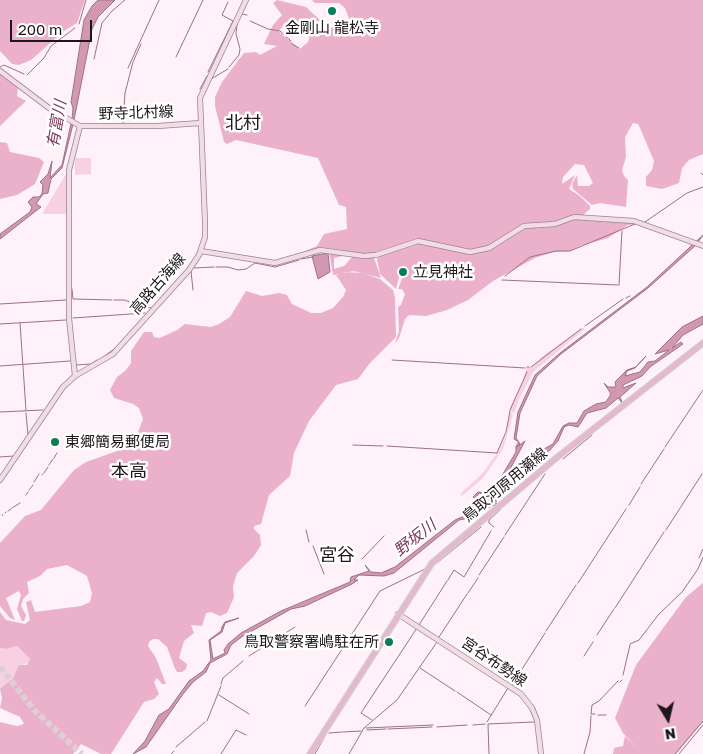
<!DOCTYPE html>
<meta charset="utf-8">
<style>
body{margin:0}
#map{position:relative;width:703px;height:754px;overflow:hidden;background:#fef1f7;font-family:"Golos Text",sans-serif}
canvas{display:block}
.north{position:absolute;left:643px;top:694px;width:50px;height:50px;-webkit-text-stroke:4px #fff;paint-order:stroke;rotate:171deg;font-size:14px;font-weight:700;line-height:20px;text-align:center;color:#1e161a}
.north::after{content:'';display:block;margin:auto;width:18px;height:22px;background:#1e161a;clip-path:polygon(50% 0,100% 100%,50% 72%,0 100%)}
.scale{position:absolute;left:10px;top:20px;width:82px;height:22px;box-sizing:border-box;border:2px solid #1e161a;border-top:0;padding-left:6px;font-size:15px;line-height:18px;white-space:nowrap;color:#1e161a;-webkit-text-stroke:4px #fff;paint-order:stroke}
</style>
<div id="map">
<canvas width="703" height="754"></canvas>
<div class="north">N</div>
<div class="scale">200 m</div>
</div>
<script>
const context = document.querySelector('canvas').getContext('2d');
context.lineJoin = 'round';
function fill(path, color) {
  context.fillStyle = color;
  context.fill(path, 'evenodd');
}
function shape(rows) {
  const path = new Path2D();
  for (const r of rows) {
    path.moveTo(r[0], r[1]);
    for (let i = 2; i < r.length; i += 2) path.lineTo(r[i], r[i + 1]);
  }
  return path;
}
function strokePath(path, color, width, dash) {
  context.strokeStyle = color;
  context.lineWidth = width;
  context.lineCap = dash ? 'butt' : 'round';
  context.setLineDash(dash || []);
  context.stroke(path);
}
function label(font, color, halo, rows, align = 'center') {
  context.font = font + ' "Golos Text","Noto Sans JP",sans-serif';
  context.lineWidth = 5;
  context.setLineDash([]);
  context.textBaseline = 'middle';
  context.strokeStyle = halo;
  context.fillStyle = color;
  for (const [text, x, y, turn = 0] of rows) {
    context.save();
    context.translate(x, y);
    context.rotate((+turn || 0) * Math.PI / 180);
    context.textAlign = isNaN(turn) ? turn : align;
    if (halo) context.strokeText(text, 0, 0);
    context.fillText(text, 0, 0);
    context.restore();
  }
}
fill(shape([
 [75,158,91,158,91,174,75,175],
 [68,173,67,214,42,214,66,174],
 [582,328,585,329,534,371,519,399,514,414,510,410,511,406,522,384,527,367,532,367,544,355],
 [510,411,513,415,503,449,483,478,462,496,460,494,483,473,500,449,507,432],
 [17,646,30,659,30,662,23,665,9,682,0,689,0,648,6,649]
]), '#f7d1e1');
fill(shape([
 [0,0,85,0,77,23,64,31,31,60,19,65,12,64,0,51],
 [277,0,306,7,320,20,323,26,320,28,313,29,307,34,300,24,291,21,284,24,280,30,277,30,300,49,308,42,310,35,315,32,322,30,326,34,332,27,347,26,350,21,345,8,339,3,315,3,312,0,703,0,703,154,689,160,682,168,679,183,662,189,646,186,646,177,652,170,654,161,640,128,638,124,633,123,625,137,626,157,622,170,624,176,628,180,626,207,600,203,592,205,573,189,572,184,577,175,578,186,589,186,593,183,584,165,575,164,563,177,562,184,575,175,569,189,580,196,590,206,590,209,582,216,553,223,521,226,485,248,466,250,420,239,368,254,321,247,296,255,317,246,324,234,347,229,346,207,339,205,318,158,236,140,227,144,224,142,215,106,215,97,222,82,244,53,256,52,260,55,277,46,264,44,273,25,282,15,273,3],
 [0,74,18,87,17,96,26,101,0,126],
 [0,142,7,143,10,152,39,158,44,162,35,184,17,195,0,199],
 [574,219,631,222,639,224,628,225,608,238,580,246,571,251,553,252,535,258,493,281,468,300,447,310,426,316,409,315,405,319,399,338,397,341,395,343,399,331,398,307,401,305,405,294,402,289,398,289,406,268,404,267,401,269,396,289,380,274,377,259,380,255,416,242,461,253,482,251,521,229],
 [329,251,346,255,334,258,334,269,344,266,354,255,374,258,381,278,354,271,333,275],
 [346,272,362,273,380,279,393,290,395,298,396,337,370,363,358,379,336,385,309,421,294,453,290,476,269,495,261,524,254,526,254,529,260,535,261,545,254,556,237,573,233,586,234,597,227,613,220,616,211,612,206,613,202,626,191,625,194,633,184,641,179,658,187,664,186,669,182,672,177,672,174,666,167,647,158,639,153,639,149,642,148,646,156,658,166,684,162,684,157,678,154,682,159,694,154,699,144,702,111,754,101,754,81,744,73,754,0,754,0,722,17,726,24,724,20,717,0,708,2,698,0,689,13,678,19,665,27,665,30,659,17,646,6,649,0,648,0,612,6,620,25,624,30,620,26,602,31,600,35,612,81,606,90,602,92,593,87,576,67,565,47,569,40,576,27,582,29,593,23,599,21,606,26,615,24,621,22,621,17,609,21,595,19,591,6,598,15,620,10,618,0,606,0,543,25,516,41,510,74,470,86,462,120,450,138,432,143,419,139,408,133,404,114,398,110,390,117,377,125,371,131,363,131,351,144,332,152,332,154,337,160,338,177,330,185,324,211,327,219,324,230,317,246,291,262,296,279,293,287,295,292,304,311,313,321,313,333,308,343,297,346,290,336,275],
 [703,583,703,722,676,754,613,754,614,748,623,746,625,736,638,749,623,733,615,718,636,665,686,597]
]), '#ebb1cb');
const water = shape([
 [98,0,115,0,98,17,92,29,74,120,62,168,51,179,48,193,43,194,36,204,41,207,0,239,0,234,30,212,32,207,28,202,33,197,39,197,42,194,43,185,40,182,48,174,52,161,50,178,62,165,72,119,73,108,71,102,84,20,92,6,98,0],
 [703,235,696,245,648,288,561,354,537,376,520,413,516,438,520,444,517,447,525,441,508,473,520,466,524,460,553,444,563,426,569,423,577,423,584,411,596,404,606,402,611,394,604,383,608,387,616,387,615,382,627,370,636,367,646,356,635,368,627,371,625,376,640,372,648,362,655,361,669,350,655,354,682,327,703,316,703,324,683,335,672,348,681,342,683,344,650,367,642,376,623,385,623,388,636,383,620,397,623,404,618,398,606,408,587,413,578,427,569,425,564,427,558,441,549,451,525,463,508,480,496,498,496,504,469,518,459,520,394,573,384,576,359,575,354,580,358,580,352,584,305,606,291,609,243,636,231,645,227,654,210,663,206,672,193,682,183,694,146,747,133,754,145,741,159,715,169,709,189,681,203,671,211,660,209,640,221,631,222,627,225,622,239,618,225,623,222,632,210,640,213,659,225,653,224,650,228,644,241,633,281,611,350,582,351,577,369,571,365,565,371,572,381,573,395,567,455,520,478,510,484,501,485,495,479,493,475,499,473,497,478,492,485,493,494,489,516,452,516,446,519,442,514,439,518,412,535,375,560,353,647,287,703,235],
 [328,253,330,272,318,279,312,256,328,253]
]);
fill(water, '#d298b2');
strokePath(water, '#9c7184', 1);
strokePath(shape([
 [242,14,247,15],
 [250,21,268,29,280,31,291,41],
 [79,24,86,0],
 [292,44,299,48],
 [176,57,203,0],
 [94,59,102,23,112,11,125,0],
 [0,67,4,65,24,74],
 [229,67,239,55,240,49,236,34,237,24],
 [128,68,159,0],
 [208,72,233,21,222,15,228,2],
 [27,75,44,58,51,46,75,28],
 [211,79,228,69],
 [200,89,207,76],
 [123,123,125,93,133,62,141,44],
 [701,173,703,175],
 [645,222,687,193,703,187],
 [301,259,313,257],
 [216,267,228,267,238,270,246,269,255,263,275,267,299,260],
 [194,268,214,267],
 [191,271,193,290],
 [505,276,530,257,556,251,570,251,635,224],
 [502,280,618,285],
 [619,285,622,231],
 [72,289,73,299,112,300],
 [626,298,630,296],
 [114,300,125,300,141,307],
 [0,304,66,300],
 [143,307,152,308],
 [73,318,145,313],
 [20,323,26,410],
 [0,324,66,320],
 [585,326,623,299],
 [99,360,117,347],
 [392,360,525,368],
 [76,365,91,364,97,360],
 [0,366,70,361],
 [527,367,529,367],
 [531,367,581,329],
 [510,410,527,372],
 [0,412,43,410],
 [26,413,28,435],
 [353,445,383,446],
 [387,446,497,453,506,432,510,411],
 [665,447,703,390],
 [0,457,14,456],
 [54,458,57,453],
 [563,459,592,435],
 [49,465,53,459],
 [44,473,48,467],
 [42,475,43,474],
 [34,482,39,474],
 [641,484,664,449],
 [29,490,33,485],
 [26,495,28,492],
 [629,505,640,487],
 [12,508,20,503],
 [8,511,11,509],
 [5,513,6,512],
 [2,515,3,515],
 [494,527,489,523,489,520,501,509],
 [306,530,309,542],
 [666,530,702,474],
 [505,535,545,474],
 [313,546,324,574],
 [699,558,703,549],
 [362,559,384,536],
 [437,563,481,527],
 [479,575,504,537],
 [448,580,454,570,464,577,491,531],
 [578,583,626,509],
 [468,593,478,578],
 [615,608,664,532],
 [419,625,447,581],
 [546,631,576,585],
 [597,635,614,609],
 [439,637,467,594],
 [630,644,639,640,659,614,682,592,698,569,703,557],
 [249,656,295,627],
 [584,656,593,642],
 [420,668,455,691],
 [623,675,630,645],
 [620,682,622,680],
 [221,684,223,678,243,661],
 [512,685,545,633],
 [457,692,491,715],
 [219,695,249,714],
 [305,706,380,591,425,569],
 [595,714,591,714,592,705,599,701,618,681],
 [598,715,606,715],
 [372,720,361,713,417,628],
 [207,721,221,686],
 [487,722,508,688],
 [473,725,485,724],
 [437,727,467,725],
 [366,728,433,725],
 [388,729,432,727],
 [367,730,386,729],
 [343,732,361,731],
 [329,733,342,732],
 [176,747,205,722],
 [171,754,174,751],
 [221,754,236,730,246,735],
 [315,754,325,736],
 [349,754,364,728,397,700,437,642,439,643],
 [489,754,488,724,534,722],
 [584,754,590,732,591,716],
 [675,754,703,721],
 [679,754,703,725]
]), '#9c7184', 1);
strokePath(shape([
 [0,667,35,711,82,754]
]), '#dcd0d6', 6, [6, 3]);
const secondary = shape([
 [0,71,49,108,80,126,158,126,200,123],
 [201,251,275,263,320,250,364,256,376,255,418,241,470,252,489,248,524,226,555,224,574,217,634,221,703,246],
 [75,376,69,318,69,170,80,126],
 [0,480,63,387,75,376,113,354,189,270,199,255,205,237,205,222,200,98,246,0],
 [398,614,521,694,532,708,537,720,541,754]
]);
const primary = shape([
 [310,754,432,563,555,459,703,343]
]);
strokePath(secondary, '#99858e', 6);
strokePath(primary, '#d2d0d1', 7);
strokePath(secondary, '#f2dce6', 4.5);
strokePath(primary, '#e5b9cd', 5);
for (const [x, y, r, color] of [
 [332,11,5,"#0b7c58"],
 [403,272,5,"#0b7c58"],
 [55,442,5,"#0b7c58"],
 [389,642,5,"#0b7c58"]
]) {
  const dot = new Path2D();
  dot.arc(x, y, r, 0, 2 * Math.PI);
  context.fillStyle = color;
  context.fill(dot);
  strokePath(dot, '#fff', 2);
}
label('15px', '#1e161a', '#fff', [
 ["金剛山 龍松寺",332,28,"center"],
 ["立見神社",413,272],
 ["東郷簡易郵便局",65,442],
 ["鳥取警察署嶋駐在所",379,642,"right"]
], 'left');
label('15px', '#1e161a', '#fff', [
 ["野寺北村線",136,113,-2],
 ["高路古海線",158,284,-49],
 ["鳥取河原用瀬線",505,485,-40],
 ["宮谷布勢線",494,662,34]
]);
label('italic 16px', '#7e385c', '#fff', [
 ["有富川",57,124,-80],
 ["野坂川",415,538,-38]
]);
label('18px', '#1e161a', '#fff', [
 ["北村",243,123],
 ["本高",129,471],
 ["宮谷",337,555]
]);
</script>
